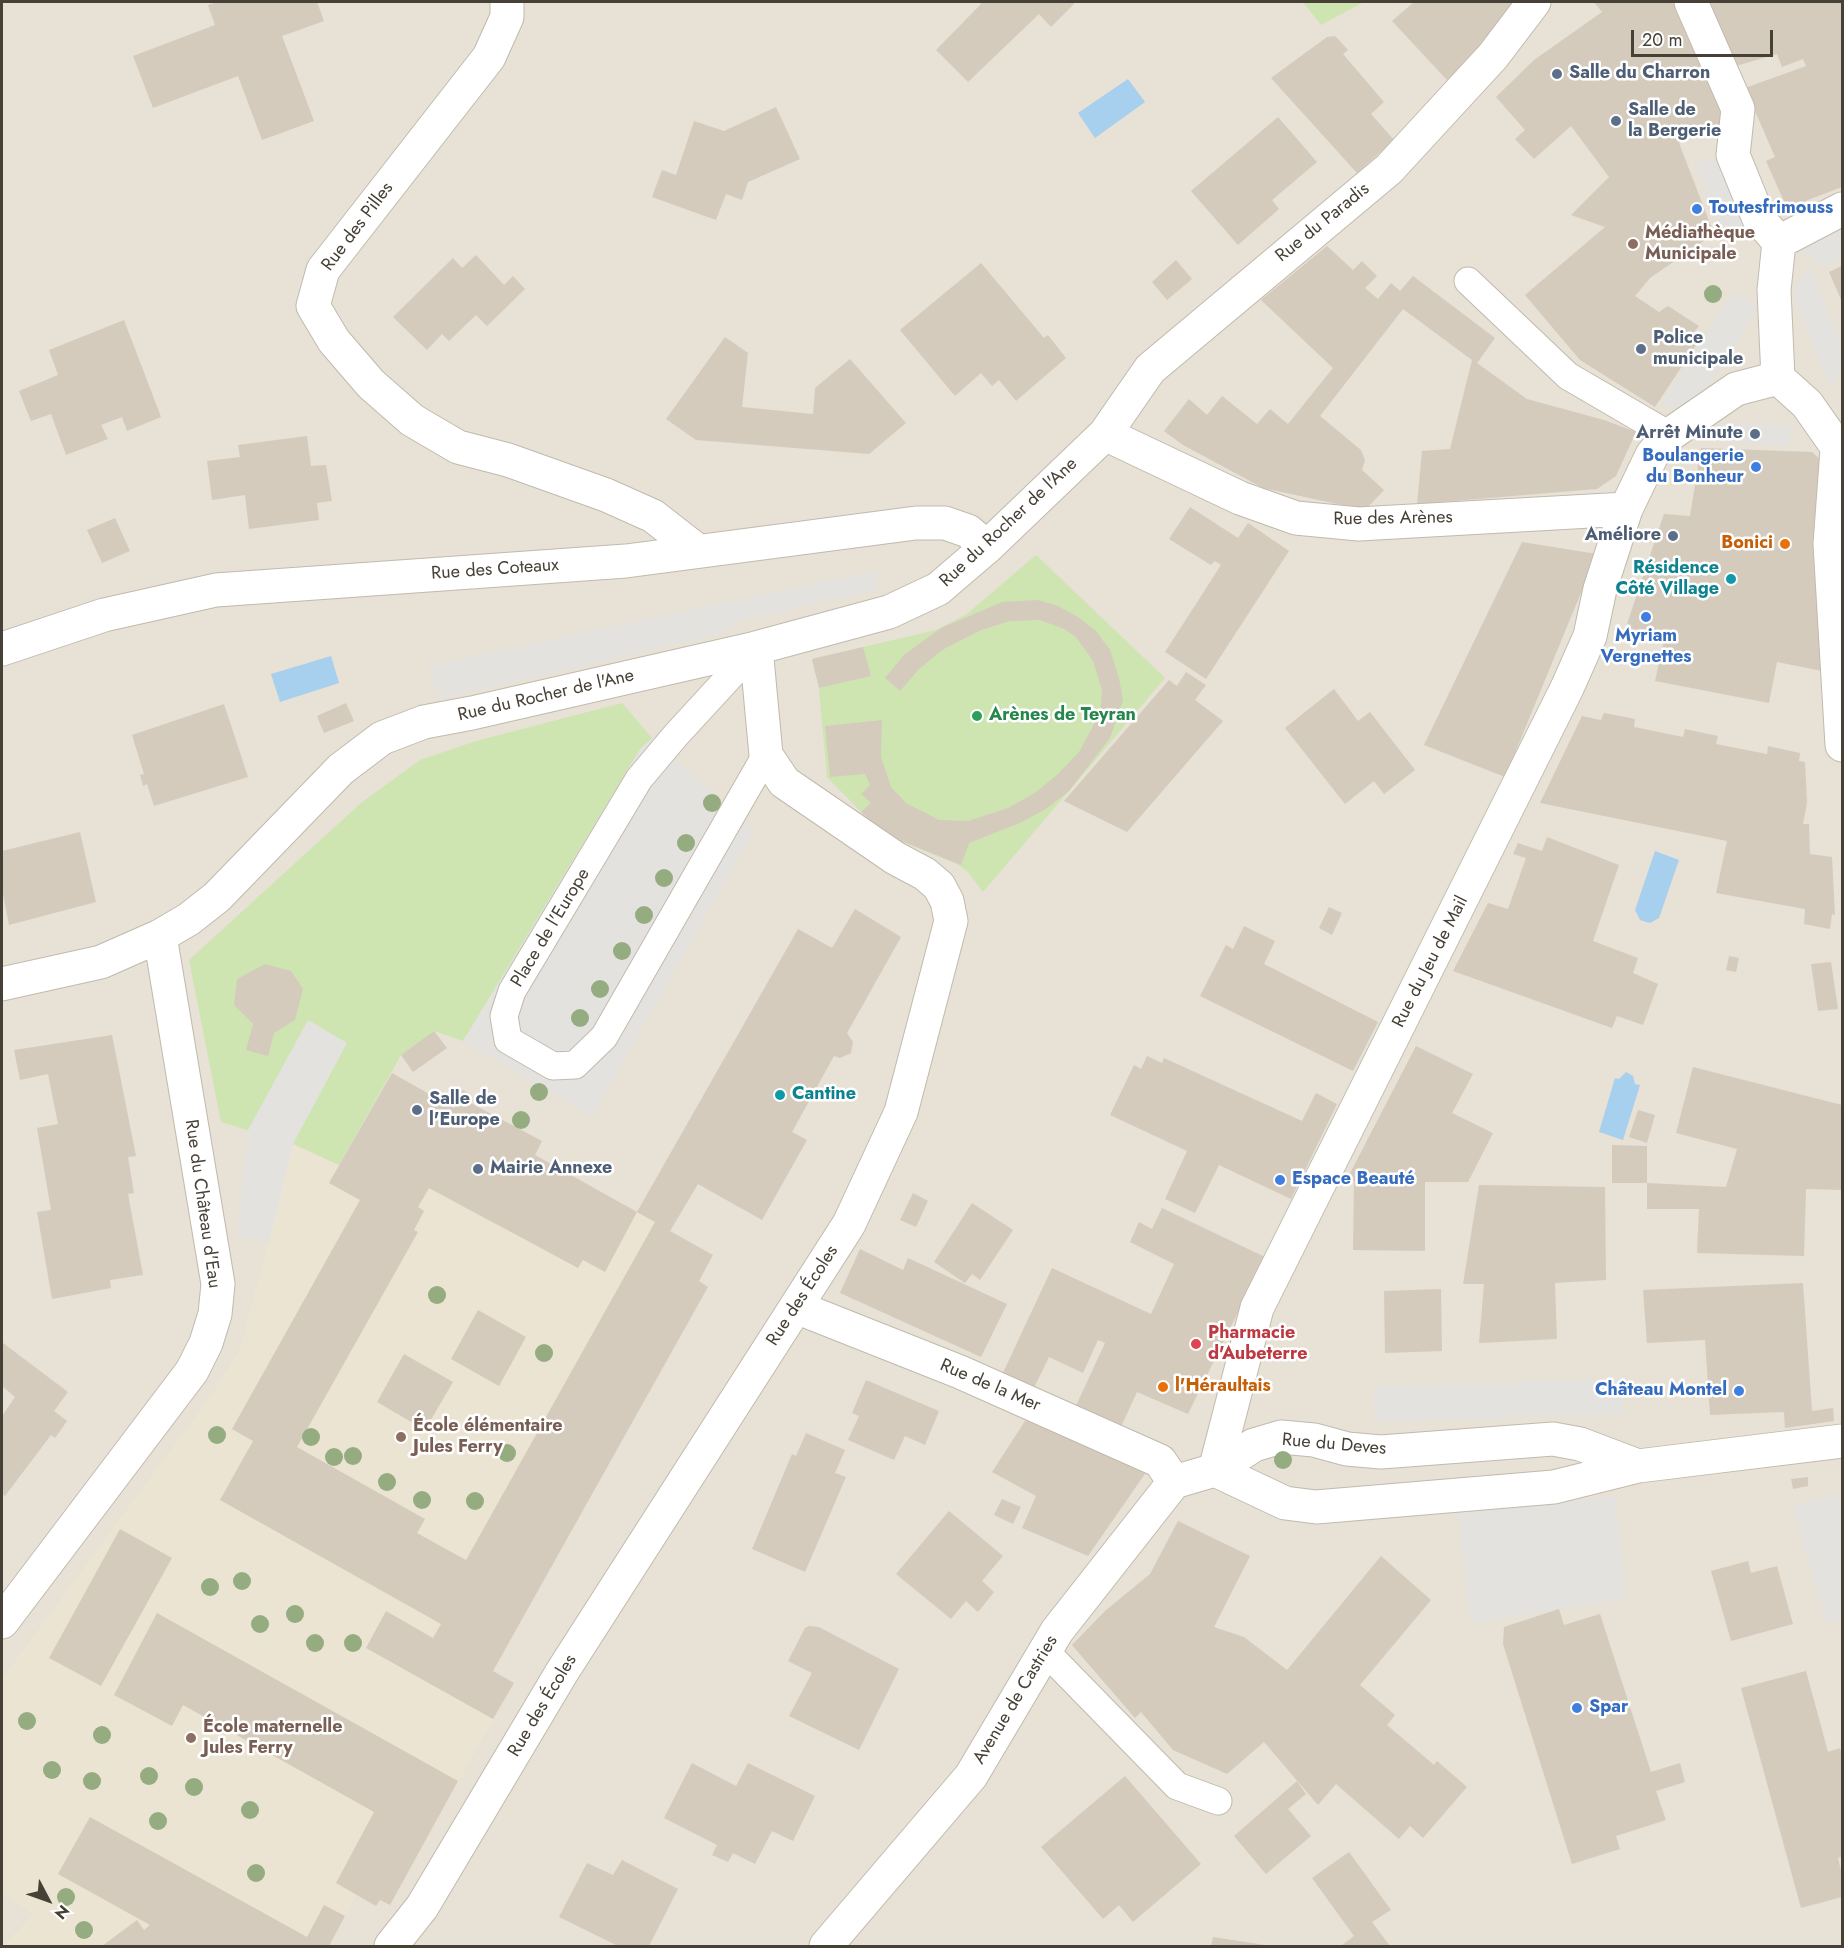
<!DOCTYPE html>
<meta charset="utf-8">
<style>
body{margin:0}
#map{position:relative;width:1844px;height:1948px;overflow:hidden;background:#f3efe7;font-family:Jost,sans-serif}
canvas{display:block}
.frame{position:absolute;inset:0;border:3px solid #464036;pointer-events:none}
.north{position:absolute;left:18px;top:1870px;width:60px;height:60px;-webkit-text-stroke:4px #fff;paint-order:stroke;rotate:131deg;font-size:16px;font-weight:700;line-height:24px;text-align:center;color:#464036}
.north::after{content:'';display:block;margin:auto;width:21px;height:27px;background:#464036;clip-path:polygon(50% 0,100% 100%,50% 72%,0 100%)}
.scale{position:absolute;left:1631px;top:30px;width:142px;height:27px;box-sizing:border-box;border:3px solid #464036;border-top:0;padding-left:8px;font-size:18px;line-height:21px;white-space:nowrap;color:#464036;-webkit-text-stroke:4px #fff;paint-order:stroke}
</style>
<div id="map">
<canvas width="1844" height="1948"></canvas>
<div class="frame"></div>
<div class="north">N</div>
<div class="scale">20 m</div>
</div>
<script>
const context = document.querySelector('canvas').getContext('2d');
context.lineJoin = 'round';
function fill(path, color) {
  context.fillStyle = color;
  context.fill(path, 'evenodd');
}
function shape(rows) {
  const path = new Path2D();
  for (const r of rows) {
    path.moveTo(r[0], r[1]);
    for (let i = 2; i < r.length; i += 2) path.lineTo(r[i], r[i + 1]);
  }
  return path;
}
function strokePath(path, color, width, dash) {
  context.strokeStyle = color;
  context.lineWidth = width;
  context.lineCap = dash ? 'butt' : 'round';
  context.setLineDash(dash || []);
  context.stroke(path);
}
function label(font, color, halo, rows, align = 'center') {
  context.font = font + ' Jost,sans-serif';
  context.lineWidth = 5;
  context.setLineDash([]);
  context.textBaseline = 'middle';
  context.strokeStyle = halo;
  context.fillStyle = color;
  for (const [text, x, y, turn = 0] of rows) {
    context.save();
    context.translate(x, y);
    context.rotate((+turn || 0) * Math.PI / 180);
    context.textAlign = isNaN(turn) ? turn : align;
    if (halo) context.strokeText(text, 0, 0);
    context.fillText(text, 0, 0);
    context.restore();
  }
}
fill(shape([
 [2,2,1842,2,1842,1946,2,1946]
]), '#e7e1d6');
fill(shape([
 [293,1144,339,1165,329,1183,414,1230,424,1211,418,1207,429,1188,495,1225,535,1155,713,1255,699,1281,708,1287,492,1671,514,1683,390,1905,380,1900,376,1906,357,1896,329,1946,2,1946,33,1914,2,1893,2,1678,210,1396,240,1349]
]), '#ebe4d2');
fill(shape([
 [1303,2,1364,2,1321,25],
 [1036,555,1165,678,983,892,968,872,957,864,883,834,827,777,819,688,812,659,936,630,967,614],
 [622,703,652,738,463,1041,434,1031,401,1055,339,1165,293,1144,221,1122,189,960,361,803,420,760,476,741]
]), '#cee5b2');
fill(shape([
 [1722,159,1753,237,1722,235,1694,162],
 [1842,224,1842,259,1824,267,1796,246],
 [1810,266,1842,348,1842,374,1831,388,1792,291],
 [1734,292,1758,307,1689,417,1661,404],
 [1721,422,1791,426,1789,446,1719,442],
 [874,571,879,589,742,620,720,634,439,699,428,666],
 [652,738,754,831,592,1116,463,1041,640,749],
 [308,1020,347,1043,293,1144,269,1243,237,1234,248,1130],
 [1622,1379,1623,1414,1375,1422,1374,1387],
 [1842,1492,1842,1618,1827,1623,1793,1507],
 [1615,1496,1626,1599,1471,1623,1458,1513]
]), '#e4e2df');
fill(shape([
 [1128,79,1145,102,1095,138,1078,113],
 [331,656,339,683,280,702,271,674],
 [1655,851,1679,860,1659,918,1650,923,1640,920,1635,910],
 [1626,1072,1633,1076,1635,1084,1640,1085,1623,1140,1599,1132,1615,1078,1619,1079]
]), '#a6d0ed');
fill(shape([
 [217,2,317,2,324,21,282,36,314,121,262,140,238,76,153,108,133,56,215,25,208,5],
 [979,2,1072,2,1074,4,1051,27,1039,14,968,82,936,50,981,4],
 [1414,2,1523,2,1508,23,1447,80,1392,21],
 [1594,2,1678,2,1733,117,1679,143,1714,234,1650,278,1635,296,1659,312,1668,306,1699,326,1692,334,1700,339,1655,407,1580,360,1525,295,1605,227,1571,215,1609,177,1571,126,1534,159,1515,139,1525,130,1496,97,1534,60,1602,12],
 [1709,2,1842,2,1842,187,1787,208,1766,161,1775,157,1745,88,1806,66,1803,59,1782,67,1777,54,1736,66],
 [1335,36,1348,50,1343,54,1384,102,1371,114,1394,140,1357,173,1271,78,1327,37],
 [776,107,800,159,748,182,742,200,726,194,716,220,652,197,662,170,676,175,694,121,724,131],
 [1278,117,1317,162,1272,200,1279,209,1238,245,1191,191],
 [1327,246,1353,270,1362,261,1377,276,1365,288,1378,299,1391,283,1400,291,1413,276,1495,338,1477,363,1527,399,1604,420,1636,432,1616,476,1597,489,1417,504,1422,451,1450,449,1472,360,1403,309,1320,416,1361,450,1365,460,1362,470,1384,490,1365,510,1263,488,1183,445,1164,431,1189,399,1207,415,1222,396,1257,424,1270,409,1288,424,1333,368,1261,300],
 [476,255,504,285,513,276,525,289,487,326,476,315,449,341,442,334,427,350,393,317,453,258,462,268],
 [1176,260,1192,279,1167,300,1152,282],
 [981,263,1044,338,1048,335,1066,358,1016,401,999,380,992,386,981,373,955,396,900,330],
 [1842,266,1842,302,1829,272],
 [124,320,161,417,127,431,122,417,101,425,108,439,66,455,51,414,31,421,19,391,58,375,49,350],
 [725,337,748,353,742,407,813,414,815,388,850,359,906,423,869,454,696,440,666,419],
 [307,436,311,466,326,465,332,501,317,503,319,520,249,529,245,495,212,500,207,461,240,457,238,445],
 [1701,448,1812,452,1822,461,1814,524,1822,671,1777,662,1769,703,1655,681,1664,640,1624,633,1664,514,1690,516],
 [1190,507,1238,538,1248,523,1289,551,1206,679,1165,652,1221,565,1215,561,1211,565,1169,539],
 [115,518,130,551,102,563,87,530],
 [1522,542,1597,554,1505,777,1424,745],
 [1038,600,1058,606,1078,617,1096,631,1110,650,1119,678,1123,700,1110,738,1069,791,1046,809,1020,823,969,843,961,865,884,834,861,812,871,803,861,794,870,785,865,774,830,777,825,726,882,720,881,757,891,787,906,803,939,820,968,821,1008,808,1035,793,1058,774,1079,752,1100,713,1102,690,1093,661,1076,637,1064,629,1040,620,1010,621,981,630,942,650,918,670,900,691,885,678,904,655,941,628,1002,602],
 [863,647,871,676,819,688,812,659],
 [1186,672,1206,685,1195,700,1223,721,1127,832,1064,801,1169,680,1177,686],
 [1334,689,1358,721,1370,712,1415,770,1384,794,1374,781,1345,804,1285,728],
 [346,703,354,721,324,733,317,716],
 [224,704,248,777,154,806,147,784,143,786,140,775,144,774,132,735],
 [1604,713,1635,719,1634,727,1683,737,1685,729,1718,736,1716,744,1767,754,1768,746,1800,753,1799,761,1805,762,1807,803,1803,824,1809,824,1810,854,1832,857,1835,915,1832,914,1830,929,1804,924,1805,909,1716,893,1727,841,1540,803,1582,716,1601,720],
 [80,832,96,902,9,925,2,889,2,851],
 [1547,837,1619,865,1593,941,1638,958,1633,973,1658,984,1643,1025,1617,1016,1612,1028,1453,971,1488,903,1508,909,1526,858,1513,854,1518,843,1542,851],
 [1329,907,1342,913,1332,935,1319,928],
 [855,909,901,937,847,1033,853,1042,851,1053,840,1058,834,1056,792,1132,807,1140,762,1220,698,1184,670,1231,713,1255,699,1281,708,1287,493,1671,514,1683,493,1719,366,1648,386,1611,433,1638,441,1624,220,1500,253,1441,232,1429,360,1200,329,1183,392,1073,454,1108,463,1090,471,1094,467,1101,542,1141,535,1155,637,1212,798,929,832,948],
 [429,1188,578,1268,583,1260,605,1272,637,1212,655,1222,466,1560,417,1533,425,1519,297,1447,418,1232,414,1230,424,1211,418,1207],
 [1244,926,1275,941,1264,964,1378,1022,1353,1071,1200,996,1226,945,1233,949],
 [1729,956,1739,958,1736,972,1726,970],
 [1831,962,1838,1009,1818,1011,1811,964],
 [265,964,291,971,303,989,295,1020,274,1033,268,1056,246,1050,253,1024,234,1005,237,979],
 [434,1031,447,1048,413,1072,401,1055],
 [112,1035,136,1156,128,1157,134,1193,128,1194,143,1275,110,1280,111,1288,52,1299,37,1212,51,1210,37,1128,58,1124,48,1074,20,1080,14,1050],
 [1416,1046,1473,1074,1452,1113,1493,1133,1468,1182,1425,1182,1425,1251,1353,1250,1354,1181,1346,1181],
 [1147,1056,1162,1063,1164,1058,1302,1121,1316,1093,1337,1104,1291,1199,1219,1165,1195,1213,1165,1199,1187,1151,1110,1115,1134,1065,1141,1069],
 [1693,1067,1842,1105,1842,1190,1806,1189,1804,1256,1697,1253,1699,1209,1647,1209,1647,1183,1726,1187,1737,1149,1676,1133],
 [1638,1110,1655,1115,1647,1143,1629,1137],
 [1612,1145,1647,1146,1647,1183,1612,1183],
 [1479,1185,1605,1187,1606,1280,1555,1283,1557,1339,1479,1343,1484,1284,1463,1284],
 [913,1193,928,1201,916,1227,900,1220],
 [972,1203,1013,1230,980,1280,972,1274,965,1283,934,1262],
 [1162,1208,1265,1257,1188,1414,1137,1392,1119,1431,1074,1410,1105,1343,1098,1340,1083,1373,1049,1357,1032,1392,1001,1377,1052,1268,1151,1314,1174,1264,1130,1242,1139,1222,1152,1229],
 [860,1249,903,1270,908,1258,1007,1304,981,1357,840,1293],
 [1803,1283,1812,1411,1833,1408,1834,1421,1785,1428,1784,1412,1710,1415,1705,1340,1647,1343,1643,1290],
 [1441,1289,1442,1351,1385,1353,1384,1291],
 [478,1310,526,1337,499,1386,451,1359],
 [3,1343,68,1392,54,1411,67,1421,55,1438,51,1435,5,1496,2,1493,2,1416,15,1397,2,1386],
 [404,1354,453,1382,425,1430,377,1402],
 [866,1380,939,1411,925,1445,905,1436,894,1460,848,1440,859,1416,852,1413],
 [1027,1418,1149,1468,1088,1556,1022,1528,1036,1496,992,1472],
 [806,1433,845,1450,835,1473,846,1477,805,1572,752,1549,792,1454,796,1456],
 [1808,1477,1808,1486,1793,1489,1791,1479],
 [1002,1499,1021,1507,1013,1524,994,1515],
 [949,1511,1003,1556,982,1581,994,1592,978,1612,966,1601,951,1619,896,1574],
 [1178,1521,1250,1556,1214,1627,1244,1637,1287,1670,1381,1556,1431,1600,1360,1685,1395,1715,1387,1725,1434,1765,1437,1761,1467,1787,1423,1838,1410,1826,1399,1839,1336,1784,1318,1805,1264,1742,1227,1774,1173,1750,1141,1712,1135,1718,1072,1645,1105,1611,1150,1574],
 [120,1529,172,1558,101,1686,49,1658],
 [1748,1561,1751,1573,1777,1566,1793,1624,1731,1641,1711,1571],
 [1559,1609,1564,1625,1600,1614,1651,1772,1680,1763,1685,1782,1656,1791,1666,1820,1616,1836,1620,1849,1572,1864,1503,1644,1504,1627],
 [157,1613,458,1781,390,1905,380,1900,376,1906,336,1883,374,1812,183,1705,172,1726,114,1695],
 [809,1626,819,1627,899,1669,859,1750,789,1716,812,1673,788,1661,805,1628],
 [1806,1671,1828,1752,1840,1748,1842,1756,1842,1856,1838,1858,1842,1875,1842,1897,1801,1908,1741,1688],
 [692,1763,736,1786,748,1763,815,1796,793,1841,772,1831,755,1864,733,1853,728,1862,712,1855,717,1845,664,1818],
 [1125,1776,1201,1864,1133,1922,1119,1905,1103,1919,1041,1847],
 [1297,1781,1306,1794,1288,1809,1311,1836,1266,1874,1234,1836],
 [90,1817,307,1937,324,1905,345,1916,329,1946,102,1946,137,1920,144,1930,150,1925,58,1874],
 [1349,1852,1391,1910,1372,1922,1390,1946,1341,1946,1354,1936,1312,1878],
 [622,1860,678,1889,649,1946,618,1946,559,1917,587,1863,613,1875],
 [1213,1937,1265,1945,1265,1946,1211,1946]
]), '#d4cbbd');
const lane = shape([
 [1468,281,1568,376,1669,435],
 [756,648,676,735,639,779,512,991,504,1016,508,1040,553,1066,575,1065,604,1037,766,755],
 [1045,1651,1177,1786,1218,1801]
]);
const street = shape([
 [507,2,507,17,489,57,323,270,313,306,334,341,371,384,412,420,458,447,508,460,606,495,653,516,698,551],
 [1691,2,1738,109,1733,155,1759,219,1779,242],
 [1779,242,1774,290,1778,378,1807,404,1842,454],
 [1779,242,1842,209],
 [1105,434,1240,498,1296,518,1359,524,1626,509],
 [1837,449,1830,544,1842,745],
 [2,649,104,615,216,590,626,561,916,523,945,523,968,531,987,547],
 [2,984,101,962,160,936,189,919,217,897,341,769,382,738,424,722,472,713,756,648,889,612,938,589,987,547,1105,434,1150,369,1389,169,1493,56,1534,2],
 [796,1307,960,1372,1160,1461,1174,1482],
 [1215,1470,1257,1308,1567,688,1590,636,1600,589,1626,509,1652,455,1669,435,1736,389,1778,378],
 [1215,1470,1285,1503,1316,1507,1554,1487,1638,1466,1842,1441],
 [2,1622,192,1371,206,1343,215,1314,218,1284,160,936],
 [391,1946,422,1907,562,1672,849,1224,901,1112,951,921,947,901,939,886,925,874,895,858,784,782,766,755,756,648],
 [826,1946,971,1776,1057,1631,1174,1482,1215,1470,1254,1445,1281,1437,1314,1440,1347,1449,1381,1452,1553,1439,1580,1444,1638,1466]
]);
strokePath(lane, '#c1baad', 29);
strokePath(street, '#c1baad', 35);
strokePath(lane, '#fff', 27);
strokePath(street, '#fff', 33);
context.fillStyle = '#95ac80';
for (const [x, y] of [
 [1713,294],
 [712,803],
 [686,843],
 [664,878],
 [644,915],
 [622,951],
 [600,989],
 [580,1018],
 [539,1092],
 [521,1120],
 [437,1295],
 [544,1353],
 [217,1435],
 [311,1437],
 [507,1453],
 [353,1456],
 [334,1457],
 [1283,1460],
 [387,1482],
 [422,1500],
 [475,1501],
 [242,1581],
 [210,1587],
 [295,1614],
 [260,1624],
 [315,1643],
 [353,1643],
 [27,1721],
 [102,1735],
 [52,1770],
 [149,1776],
 [92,1781],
 [194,1787],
 [250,1810],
 [158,1821],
 [256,1873],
 [66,1897],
 [84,1930]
]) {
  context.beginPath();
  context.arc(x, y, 9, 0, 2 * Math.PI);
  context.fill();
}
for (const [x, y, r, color] of [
 [1557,74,6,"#5c6f8a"],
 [1616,121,6,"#5c6f8a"],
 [1697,209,6,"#3f7fe0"],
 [1633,244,6,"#8d6e63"],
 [1641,349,6,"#5c6f8a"],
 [1755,434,6,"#5c6f8a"],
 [1756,467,6,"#3f7fe0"],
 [1673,536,6,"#5c6f8a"],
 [1785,544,6,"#e8710a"],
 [1731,579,6,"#0f9aa8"],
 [1646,617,6,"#3f7fe0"],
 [977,716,6,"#2e9e5b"],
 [780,1095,6,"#0f9aa8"],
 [417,1110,6,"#5c6f8a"],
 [478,1169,6,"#5c6f8a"],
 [1280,1180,6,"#3f7fe0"],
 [1196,1344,6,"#e0444e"],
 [1163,1387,6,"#e8710a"],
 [1739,1391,6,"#3f7fe0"],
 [401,1437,6,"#8d6e63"],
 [1577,1708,6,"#3f7fe0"],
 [191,1738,6,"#8d6e63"]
]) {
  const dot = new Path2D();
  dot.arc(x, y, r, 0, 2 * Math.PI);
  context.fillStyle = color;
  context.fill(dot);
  strokePath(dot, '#fff', 2);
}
label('bold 18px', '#4e5e75', '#fff', [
 ["Salle du Charron",1569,74],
 ["Salle de",1628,111],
 ["la Bergerie",1628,132],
 ["Police",1653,339],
 ["municipale",1653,360],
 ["Arrêt Minute",1743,434,"right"],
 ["Améliore",1661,536,"right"],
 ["Salle de",429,1100],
 ["l'Europe",429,1121],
 ["Mairie Annexe",490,1169]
], 'left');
label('bold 18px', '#366cbe', '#fff', [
 ["Toutesfrimouss",1709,209],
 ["Boulangerie",1744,457,"right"],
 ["du Bonheur",1744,478,"right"],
 ["Myriam",1646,637,"center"],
 ["Vergnettes",1646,658,"center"],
 ["Espace Beauté",1292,1180],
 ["Château Montel",1727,1391,"right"],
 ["Spar",1589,1708]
], 'left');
label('18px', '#464036', '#fff', [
 ["Rue du Paradis",1323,223,-39],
 ["Rue des Pilles",358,227,-53],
 ["Rue des Arènes",1393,519,-1],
 ["Rue du Rocher de l'Ane",1009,523,-43],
 ["Rue des Coteaux",495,570,-4],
 ["Rue du Rocher de l'Ane",546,696,-13],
 ["Place de l'Europe",551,928,-59],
 ["Rue du Jeu de Mail",1431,962,-63],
 ["Rue du Château d'Eau",202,1204,82],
 ["Rue des Écoles",803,1296,-57],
 ["Rue de la Mer",990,1386,23],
 ["Rue du Deves",1334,1445,5],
 ["Avenue de Castries",1016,1700,-59],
 ["Rue des Écoles",543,1706,-59]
]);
label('bold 18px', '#785e54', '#fff', [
 ["Médiathèque",1645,234],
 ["Municipale",1645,255],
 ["École élémentaire",413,1427],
 ["Jules Ferry",413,1448],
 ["École maternelle",203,1728],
 ["Jules Ferry",203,1749]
], 'left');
label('bold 18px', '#c56008', '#fff', [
 ["Bonici",1773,544],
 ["l'Héraultais",1175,1387,"left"]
], 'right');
label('bold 18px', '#0d838f', '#fff', [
 ["Résidence",1719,569],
 ["Côté Village",1719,590],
 ["Cantine",792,1095,"left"]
], 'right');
label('bold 18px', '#27864d', '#fff', [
 ["Arènes de Teyran",989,716]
], 'left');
label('bold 18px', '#be3a42', '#fff', [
 ["Pharmacie",1208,1334],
 ["d'Aubeterre",1208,1355]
], 'left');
</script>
